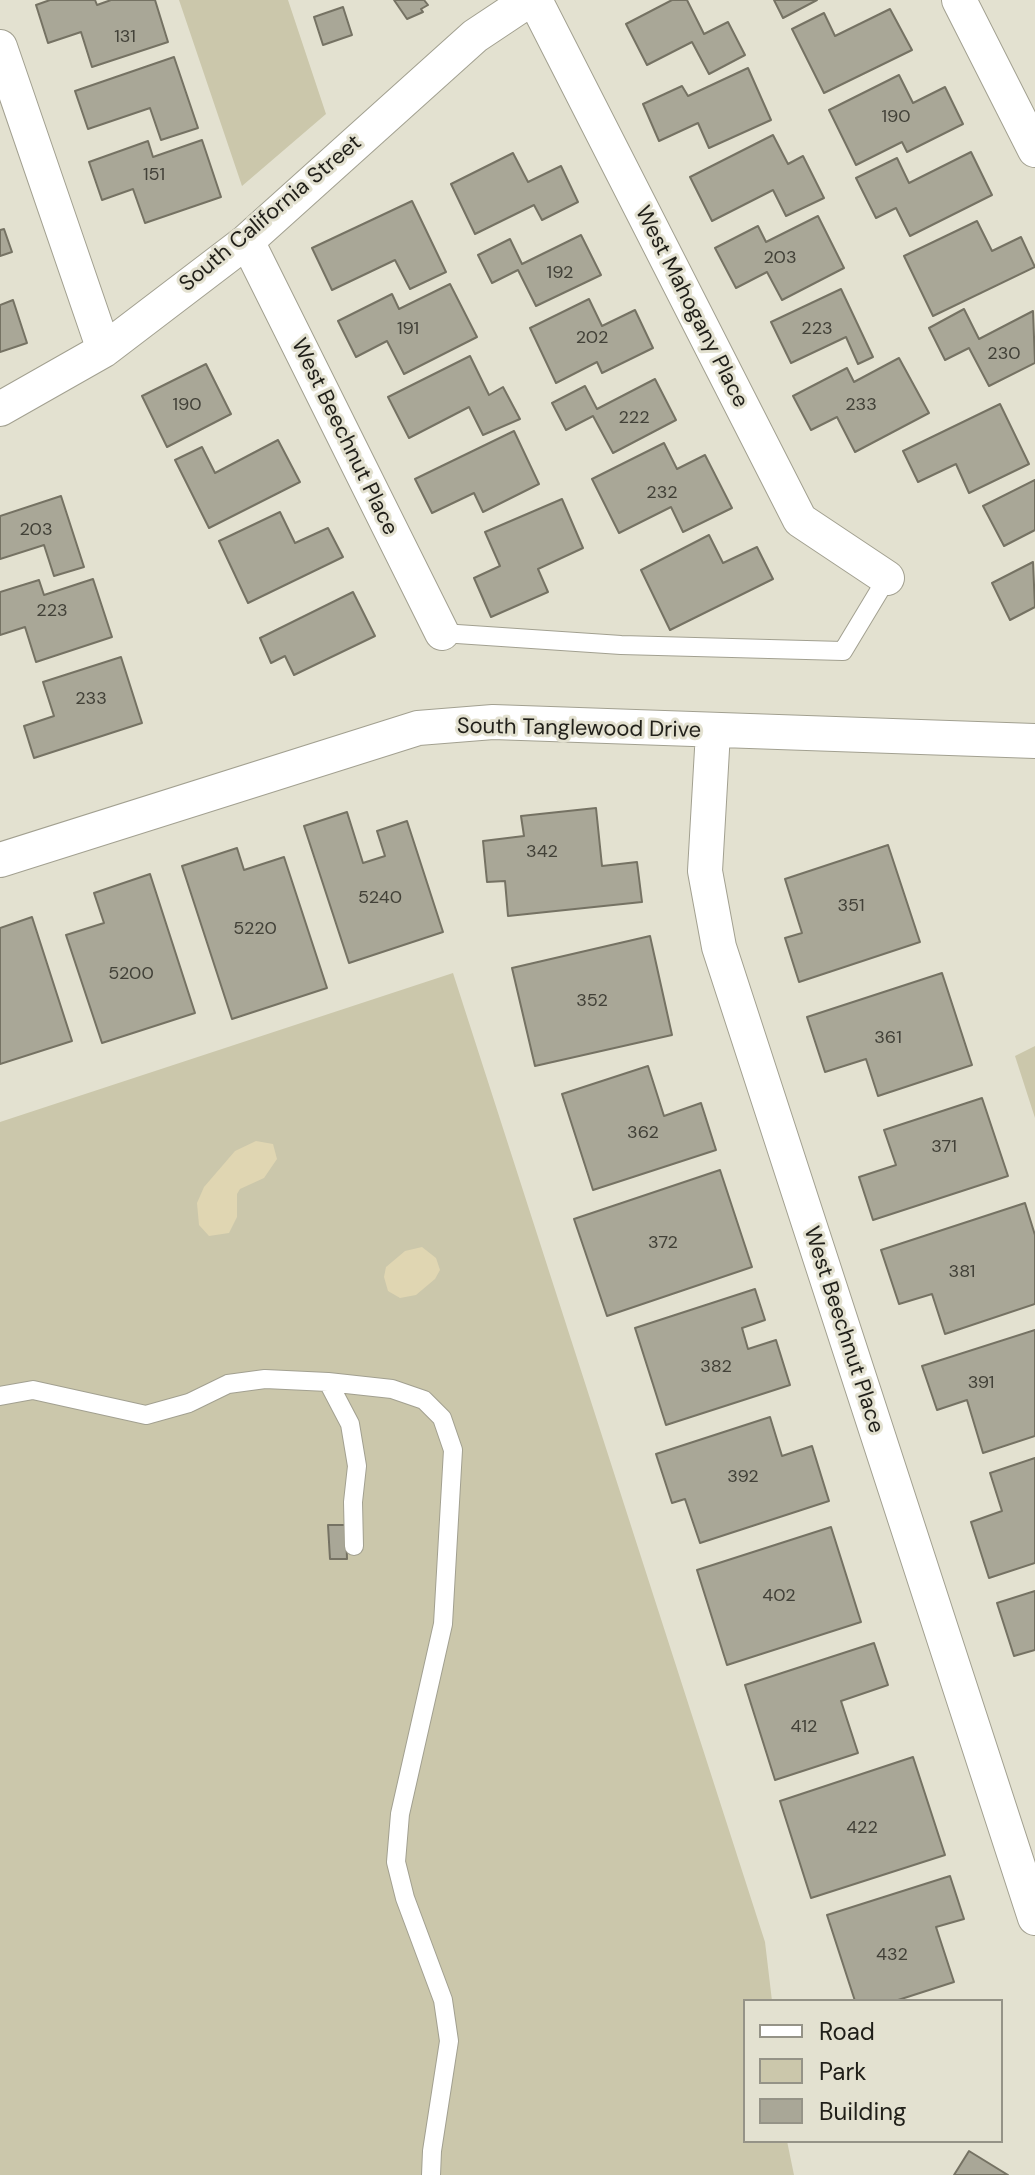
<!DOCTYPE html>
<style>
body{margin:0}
#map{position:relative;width:1035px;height:2175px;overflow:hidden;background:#e3e1d0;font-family:"DM Sans",sans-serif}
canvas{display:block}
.legend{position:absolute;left:743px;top:1999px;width:260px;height:144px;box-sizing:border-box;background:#e3e1d0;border:2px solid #959387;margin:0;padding:10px 14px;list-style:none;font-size:24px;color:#201f19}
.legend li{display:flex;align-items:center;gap:16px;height:40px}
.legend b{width:40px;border:2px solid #959387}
</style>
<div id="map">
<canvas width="1035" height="2175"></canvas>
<ul class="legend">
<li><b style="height:10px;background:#fff"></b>Road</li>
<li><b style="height:22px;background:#cbc7ab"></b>Park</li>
<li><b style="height:22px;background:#a9a797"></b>Building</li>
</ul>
</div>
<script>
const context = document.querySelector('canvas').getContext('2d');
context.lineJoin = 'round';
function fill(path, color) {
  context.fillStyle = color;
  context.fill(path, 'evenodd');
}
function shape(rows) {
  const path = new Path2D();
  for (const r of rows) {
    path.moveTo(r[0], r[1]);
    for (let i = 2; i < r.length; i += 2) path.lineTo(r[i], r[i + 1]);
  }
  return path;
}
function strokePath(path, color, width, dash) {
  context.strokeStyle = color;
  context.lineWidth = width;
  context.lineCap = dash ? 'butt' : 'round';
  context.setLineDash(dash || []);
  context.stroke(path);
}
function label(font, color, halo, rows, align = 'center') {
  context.font = font + ' "DM Sans",sans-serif';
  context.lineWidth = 6;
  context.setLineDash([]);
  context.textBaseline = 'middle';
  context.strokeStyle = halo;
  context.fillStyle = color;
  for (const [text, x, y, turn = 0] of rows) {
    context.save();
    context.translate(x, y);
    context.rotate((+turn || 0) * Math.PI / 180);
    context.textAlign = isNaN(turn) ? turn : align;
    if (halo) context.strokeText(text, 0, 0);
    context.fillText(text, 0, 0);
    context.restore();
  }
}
fill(shape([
 [179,0,288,0,326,114,242,186],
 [453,973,765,1942,772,2001,745,2001,745,2141,787,2141,794,2175,0,2175,0,1122],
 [1035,1046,1035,1118,1015,1056]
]), '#cbc7ab');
fill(shape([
 [256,1141,273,1144,277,1159,264,1178,240,1189,237,1194,237,1217,229,1233,209,1236,199,1225,197,1203,204,1187,235,1151],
 [422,1247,436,1258,440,1270,435,1279,416,1295,400,1298,388,1291,384,1277,386,1267,405,1251]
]), '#e0d6b2');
const building = shape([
 [50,0,95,0,97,5,111,0,155,0,168,42,92,67,81,32,48,43,36,5,50,0],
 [394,0,424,0,428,5,421,9,423,12,407,19,394,0],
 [672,0,687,0,704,34,728,22,745,55,709,74,692,42,647,65,626,24,672,0],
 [774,0,817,0,783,18,774,0],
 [343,7,352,35,323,45,314,17,343,7],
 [890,9,912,50,824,93,792,29,824,13,835,36,890,9],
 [174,57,198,128,161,140,150,108,88,129,75,91,174,57],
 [748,68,771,120,709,148,698,123,659,141,643,104,682,86,688,96,748,68],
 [899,75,913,103,945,87,963,124,907,152,902,142,856,165,829,110,899,75],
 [773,135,788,164,803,156,824,198,786,216,773,190,712,221,690,177,773,135],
 [202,140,221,197,145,223,133,189,102,200,89,162,148,141,153,157,202,140],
 [971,152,992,195,910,236,896,208,876,218,856,178,897,158,909,183,971,152],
 [513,153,528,182,561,166,578,202,542,220,534,205,475,234,451,184,513,153],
 [412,201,446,272,410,289,395,260,332,290,312,248,412,201],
 [818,216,844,268,782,300,767,272,736,288,715,248,758,226,766,242,818,216],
 [977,221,992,251,1021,237,1035,267,933,316,904,256,977,221],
 [4,229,12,252,0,256,0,230,4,229],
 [581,235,601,275,536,306,518,270,492,283,478,255,510,239,522,264,581,235],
 [450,284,477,337,404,374,387,341,356,357,338,321,392,294,399,309,450,284],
 [841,289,873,357,858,364,846,337,791,363,771,322,841,289],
 [589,299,602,326,635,310,653,348,602,373,597,362,556,383,530,328,589,299],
 [13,300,27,343,0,352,0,305,13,300],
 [964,309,979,339,1033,311,1035,363,989,386,969,348,945,360,929,328,964,309],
 [470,356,489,395,503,387,520,419,483,435,469,407,409,438,388,397,470,356],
 [899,358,929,413,855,452,837,417,811,430,793,396,847,368,854,382,899,358],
 [206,364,231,414,167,447,142,396,206,364],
 [655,379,676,420,613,453,593,416,566,430,552,403,585,386,597,409,655,379],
 [1000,404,1029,464,969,493,956,464,918,482,903,451,1000,404],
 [514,431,539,484,483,512,474,493,432,513,415,479,514,431],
 [278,440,300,482,209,528,175,460,202,447,215,473,278,440],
 [664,443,677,469,705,455,732,508,683,532,671,507,619,533,592,479,664,443],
 [1035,480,1035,530,1004,546,983,506,1035,480],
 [61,496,84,567,54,576,44,545,0,559,0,516,61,496],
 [562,499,583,548,538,569,548,592,491,617,474,578,500,566,485,532,562,499],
 [280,512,295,543,328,528,343,557,248,603,219,541,280,512],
 [709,535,723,563,757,547,773,579,670,630,641,570,709,535],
 [1033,562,1035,607,1010,620,992,583,1033,562],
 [93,579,112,637,36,662,25,627,0,635,0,592,39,580,44,595,93,579],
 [353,592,375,636,294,675,285,656,271,663,260,638,353,592],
 [121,657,142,723,34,758,24,726,54,716,43,682,121,657],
 [596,808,602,866,637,862,642,902,508,916,505,881,487,882,483,841,524,836,521,816,596,808],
 [347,812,363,863,385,856,377,831,407,821,443,932,349,963,304,826,347,812],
 [888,845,920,942,799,982,785,938,802,933,785,879,888,845],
 [237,848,244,870,284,857,327,988,232,1019,182,866,237,848],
 [150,874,195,1013,102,1043,66,935,104,923,94,893,150,874],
 [32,917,72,1041,0,1064,0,928,32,917],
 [650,936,672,1035,535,1066,512,968,650,936],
 [942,973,972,1065,878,1096,866,1059,825,1072,807,1017,942,973],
 [648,1066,664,1116,701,1103,716,1150,593,1190,562,1094,648,1066],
 [982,1098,1008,1176,873,1220,859,1177,896,1165,884,1130,982,1098],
 [720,1170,752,1267,607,1316,574,1219,720,1170],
 [1025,1203,1035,1235,1035,1304,945,1334,932,1294,899,1304,881,1250,1025,1203],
 [755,1289,765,1320,742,1328,748,1349,776,1340,790,1385,666,1425,635,1328,755,1289],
 [1035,1330,1035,1436,983,1453,967,1400,937,1410,922,1366,1035,1330],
 [770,1417,782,1456,812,1446,829,1501,700,1543,685,1499,672,1503,656,1454,770,1417],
 [1035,1458,1035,1563,989,1578,971,1522,1002,1511,990,1473,1035,1458],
 [328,1525,346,1525,347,1559,330,1559,328,1525],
 [831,1527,861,1622,727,1665,697,1570,831,1527],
 [1035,1591,1035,1650,1014,1656,997,1603,1035,1591],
 [874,1643,888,1685,841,1701,858,1753,775,1780,745,1685,874,1643],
 [913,1757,945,1855,811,1898,780,1801,913,1757],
 [950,1876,964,1919,936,1927,954,1982,895,2001,855,2001,827,1915,950,1876],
 [969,2151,1008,2175,954,2175,969,2151]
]);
fill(building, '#a9a797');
strokePath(building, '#757263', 2);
const lane = shape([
 [442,633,621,645,843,651,887,578],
 [328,1382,392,1389,424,1400,442,1418,453,1450,443,1624,400,1814,396,1862,405,1898,443,2000,449,2041,432,2151,431,2175],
 [0,1396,33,1390,146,1415,189,1403,228,1384,265,1379,328,1382,350,1424,357,1466,353,1502,354,1546]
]);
const street = shape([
 [535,0,800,520,887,578],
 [959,0,1035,150],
 [0,47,104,350],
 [247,241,442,633],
 [0,409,104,350,247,241,475,36,529,0],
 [713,732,705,871,719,947,1035,1918],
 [0,860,418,728,493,722,1035,741]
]);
strokePath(lane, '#a2a090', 20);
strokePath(street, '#a2a090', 36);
strokePath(lane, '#fff', 18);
strokePath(street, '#fff', 34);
label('18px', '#424138', null, [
 ["131",125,37],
 ["190",896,117],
 ["151",154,175],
 ["203",780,258],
 ["192",560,273],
 ["191",408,329],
 ["223",817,329],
 ["202",592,338],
 ["230",1004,354],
 ["190",187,405],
 ["233",861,405],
 ["222",634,418],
 ["232",662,493],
 ["203",36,530],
 ["223",52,611],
 ["233",91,699],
 ["342",542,852],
 ["5240",380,898],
 ["351",851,906],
 ["5220",255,929],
 ["5200",131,974],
 ["352",592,1001],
 ["361",888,1038],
 ["362",643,1133],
 ["371",944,1147],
 ["372",663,1243],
 ["381",962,1272],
 ["382",716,1367],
 ["391",981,1383],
 ["392",743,1477],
 ["402",779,1596],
 ["412",804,1727],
 ["422",862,1828],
 ["432",892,1955]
]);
label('22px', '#201f19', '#e3e1d0', [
 ["South California Street",271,214,-40],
 ["West Mahogany Place",691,307,63],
 ["West Beechnut Place",344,437,64],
 ["South Tanglewood Drive",579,729,1],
 ["West Beechnut Place",843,1330,72]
]);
</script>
